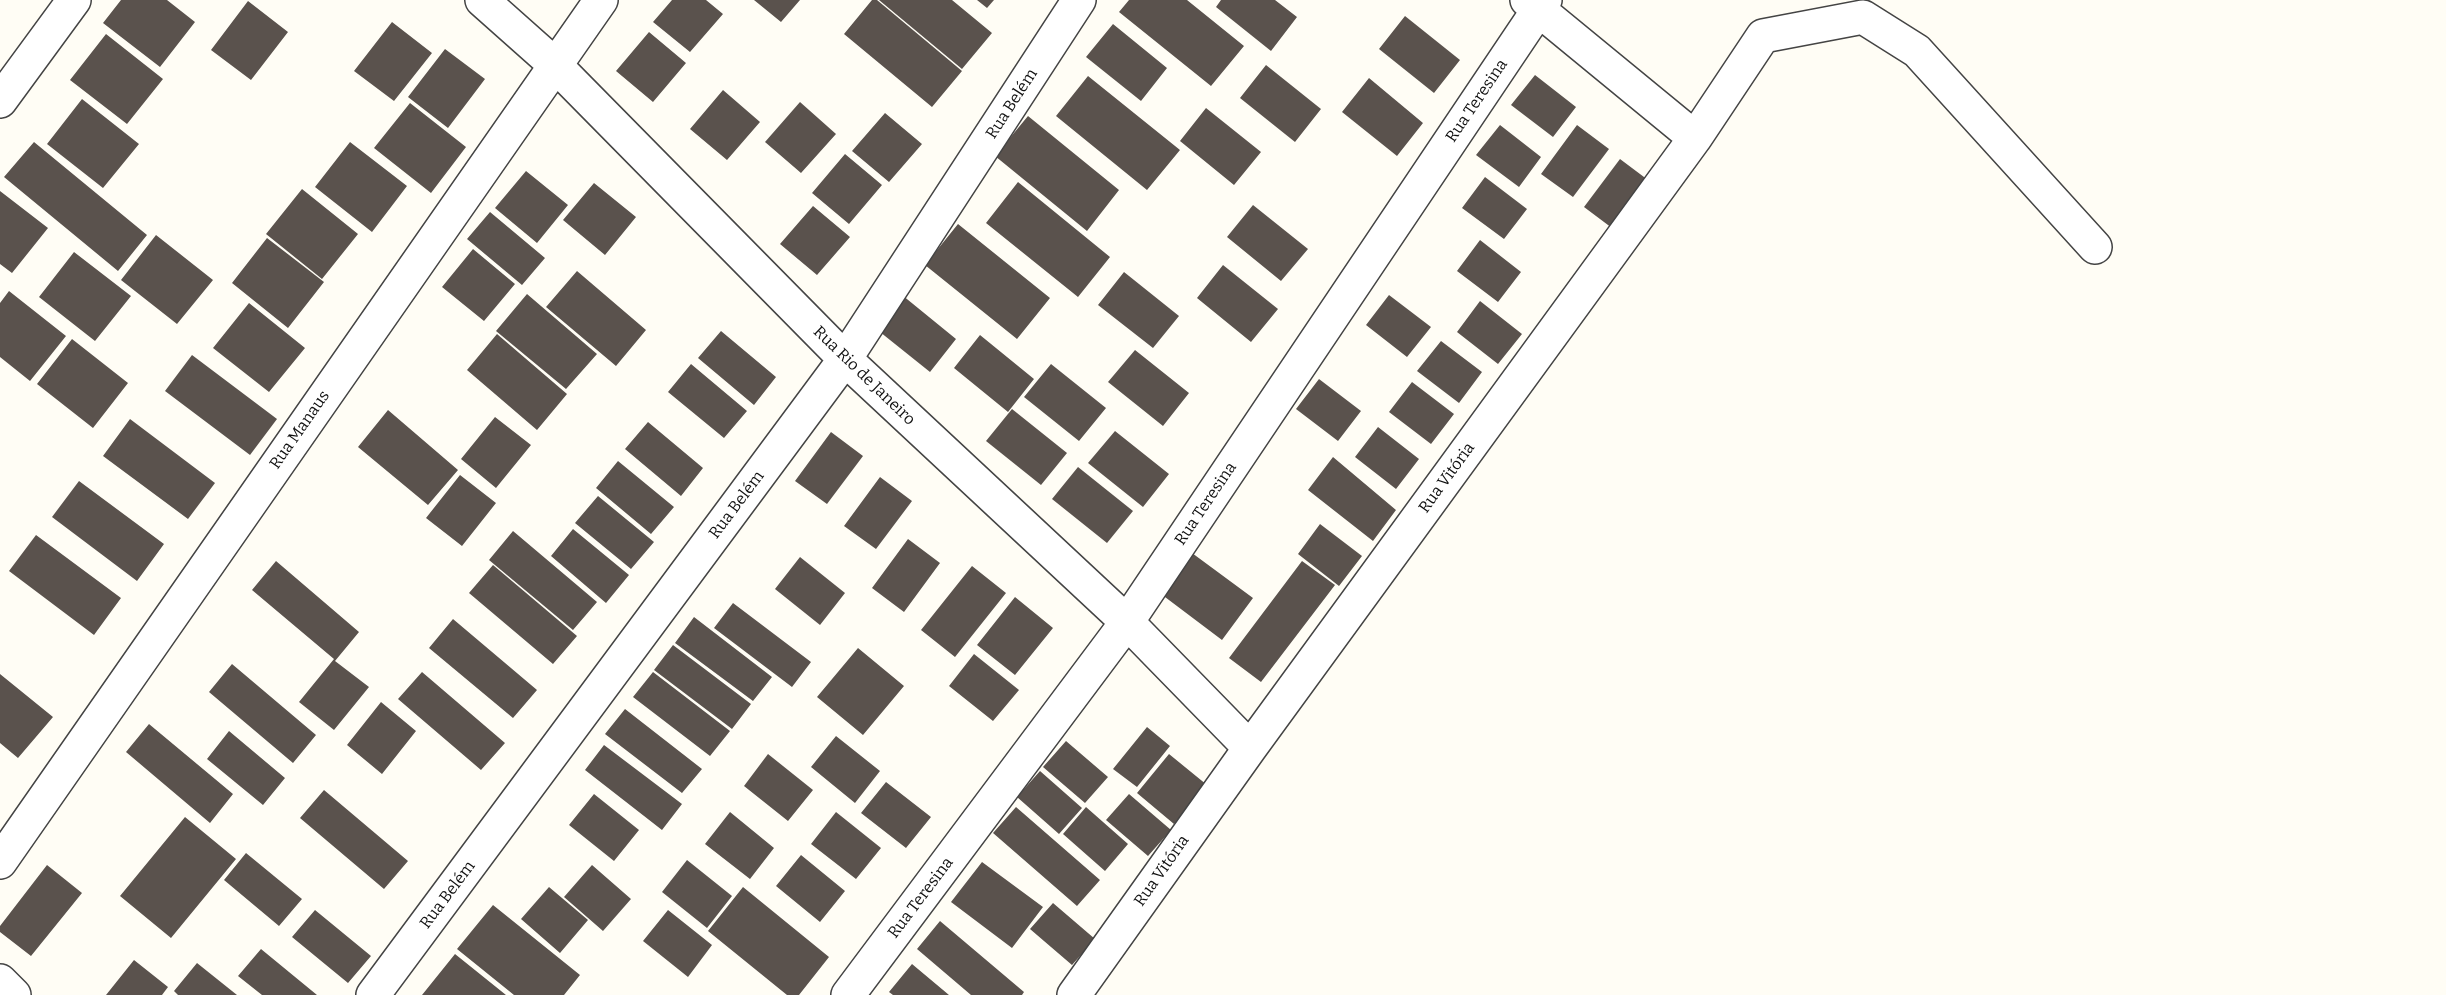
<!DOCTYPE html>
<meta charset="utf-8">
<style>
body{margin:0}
canvas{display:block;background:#fffdf5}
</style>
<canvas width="2446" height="995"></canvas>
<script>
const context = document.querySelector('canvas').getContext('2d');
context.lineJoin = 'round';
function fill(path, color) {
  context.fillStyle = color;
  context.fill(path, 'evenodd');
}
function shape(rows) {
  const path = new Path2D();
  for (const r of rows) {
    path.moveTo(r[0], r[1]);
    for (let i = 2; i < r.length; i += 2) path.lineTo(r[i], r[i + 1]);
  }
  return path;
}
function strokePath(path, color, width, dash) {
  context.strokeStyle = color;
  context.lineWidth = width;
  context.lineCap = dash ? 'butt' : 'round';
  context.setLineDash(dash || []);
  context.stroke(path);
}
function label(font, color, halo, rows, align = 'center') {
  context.font = font + ' Bitter,serif';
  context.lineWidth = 6;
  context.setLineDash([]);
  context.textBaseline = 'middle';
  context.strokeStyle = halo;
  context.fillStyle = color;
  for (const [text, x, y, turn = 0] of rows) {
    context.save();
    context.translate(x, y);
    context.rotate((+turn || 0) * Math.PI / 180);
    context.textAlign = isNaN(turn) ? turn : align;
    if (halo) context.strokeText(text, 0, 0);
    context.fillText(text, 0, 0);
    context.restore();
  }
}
fill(shape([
 [121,0,167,0,195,22,160,67,103,23],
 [672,0,706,0,723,14,690,52,653,22],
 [754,0,800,0,781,22],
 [872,0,877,0,962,71,932,107,844,34],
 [879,0,952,0,992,33,962,69],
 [977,0,994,0,987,8],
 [1129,0,1187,0,1244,46,1211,86,1119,12],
 [1221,0,1275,0,1297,17,1271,51,1216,7],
 [248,1,288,32,251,80,211,50],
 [1405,16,1460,60,1434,93,1379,49],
 [392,22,432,53,394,101,354,71],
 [1113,24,1167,68,1141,101,1086,57],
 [649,32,686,63,653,102,616,71],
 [106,34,163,79,127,124,70,80],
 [445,49,485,79,448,128,408,97],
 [1266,65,1321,109,1295,142,1240,98],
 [1535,75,1576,107,1553,137,1511,105],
 [1088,76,1180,150,1147,190,1056,116],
 [1369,78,1423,123,1397,156,1342,112],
 [723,90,760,122,727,160,690,129],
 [82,99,139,144,103,188,47,144],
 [800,102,836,134,801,173,765,142],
 [410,103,466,147,431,193,374,148],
 [1206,108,1261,152,1234,185,1180,141],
 [885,113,922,144,889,182,852,151],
 [1028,116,1119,190,1087,231,995,156],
 [1500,125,1541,157,1519,187,1476,155],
 [1577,125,1609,149,1573,197,1541,174],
 [34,142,147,235,118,271,4,177],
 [350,142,407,186,372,232,315,187],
 [845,154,882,185,849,224,812,193],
 [1620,159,1652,183,1616,231,1584,207],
 [526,171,568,205,537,243,495,208],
 [1485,177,1527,209,1504,239,1462,208],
 [1018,182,1110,257,1078,297,986,223],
 [594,183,636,217,605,255,563,220],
 [302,189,358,234,322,279,266,234],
 [0,191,48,228,12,273,0,264],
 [1253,205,1308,249,1281,281,1227,237],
 [813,206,850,237,817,275,780,244],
 [490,212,545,258,522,285,467,239],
 [958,224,1050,298,1017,339,925,265],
 [156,235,213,280,177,324,121,280],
 [267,238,324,282,288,328,232,283],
 [1480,240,1521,272,1498,302,1457,271],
 [473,249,515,284,484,321,442,287],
 [74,252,131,296,95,341,39,297],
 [1223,265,1278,309,1251,342,1197,298],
 [577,271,646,330,616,366,546,307],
 [1124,272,1179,316,1153,348,1098,305],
 [9,291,66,336,30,381,0,357,0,303],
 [527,294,597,354,566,389,496,331],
 [902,295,956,339,930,372,875,328],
 [1389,295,1431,327,1407,357,1366,325],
 [1480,301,1522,334,1498,364,1457,332],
 [249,303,305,348,269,392,213,348],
 [721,331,776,377,754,405,698,358],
 [497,334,567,394,537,430,467,370],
 [980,335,1034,379,1008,412,954,368],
 [72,339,128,383,93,428,37,384],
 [1441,341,1482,372,1459,403,1417,371],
 [1135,350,1189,393,1163,426,1108,382],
 [192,355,277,419,250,455,165,391],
 [691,364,747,411,724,438,668,392],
 [1051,364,1106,408,1079,441,1024,397],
 [1319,379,1361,411,1338,441,1296,409],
 [1412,382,1454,414,1431,444,1389,412],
 [1012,409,1067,453,1041,485,986,441],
 [388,410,458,470,428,505,358,447],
 [495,417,531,445,496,488,461,459],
 [130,419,215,483,188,519,103,456],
 [648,422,703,468,681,496,625,449],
 [1378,427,1419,459,1396,489,1355,457],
 [1115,431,1169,474,1143,507,1088,463],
 [831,432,863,456,827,504,795,481],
 [1333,457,1396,510,1373,541,1308,490],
 [618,461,674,507,651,534,596,488],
 [1078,467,1133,511,1107,543,1052,499],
 [460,475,496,503,462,546,426,518],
 [880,477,912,501,876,549,844,526],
 [79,481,164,544,137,581,52,517],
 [598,496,654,542,631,569,575,523],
 [1320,524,1362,556,1339,586,1298,554],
 [573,529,629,575,606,603,551,556],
 [513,531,597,602,573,630,489,560],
 [36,535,121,598,94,635,9,571],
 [908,539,940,563,904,612,872,588],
 [1192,553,1253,598,1222,640,1161,594],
 [800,557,845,593,820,625,775,589],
 [276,561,359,632,335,661,369,687,334,730,299,702,334,659,252,590],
 [1302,561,1335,585,1261,682,1229,658],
 [493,565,577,636,553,664,469,593],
 [972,566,1006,593,955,657,921,630],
 [1015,597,1053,628,1015,675,977,645],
 [733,603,811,662,792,687,714,628],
 [694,617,772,677,753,701,675,643],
 [453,619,537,690,513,718,429,648],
 [673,645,751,704,732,729,654,670],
 [858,648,904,686,863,735,817,697],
 [974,654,1019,690,993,721,949,686],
 [232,664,316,735,293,763,209,692],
 [422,672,505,743,481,770,398,699],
 [653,672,730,731,710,756,633,697],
 [0,674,53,717,18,758,0,743],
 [381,702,416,731,382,774,347,745],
 [625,709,702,769,682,793,605,734],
 [149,724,233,794,210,823,126,752],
 [1147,727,1170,746,1137,787,1113,769],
 [229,731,285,778,263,805,207,759],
 [836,736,880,771,855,803,811,767],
 [1066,741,1108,777,1085,803,1043,767],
 [604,745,682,804,662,830,585,770],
 [768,754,813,790,788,821,744,786],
 [1169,754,1207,785,1174,824,1137,793],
 [1040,771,1082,808,1059,834,1017,797],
 [886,782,931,817,906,848,861,813],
 [324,790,408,861,384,889,300,818],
 [594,794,639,830,614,861,569,825],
 [1129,794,1171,830,1148,856,1106,820],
 [1016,807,1100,880,1077,906,993,833],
 [1086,807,1128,844,1105,871,1063,834],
 [730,812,774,848,750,879,705,844],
 [836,812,881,848,856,879,811,844],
 [185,817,236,859,171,938,120,896],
 [246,853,302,899,279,926,224,880],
 [801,855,845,891,820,922,776,886],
 [687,860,732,896,707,928,662,892],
 [982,862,1043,907,1012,948,951,902],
 [47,865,82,893,31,956,0,932,0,926],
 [592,865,631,899,603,931,564,897],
 [549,887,588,920,560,953,521,919],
 [743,887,829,957,799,995,787,995,708,931],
 [1053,903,1095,939,1072,965,1030,929],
 [493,905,580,975,564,995,514,995,457,949],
 [315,910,371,956,348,983,292,937],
 [668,910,712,945,688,977,643,941],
 [940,921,1024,992,1022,995,971,995,917,949],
 [261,949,317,995,262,995,238,976],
 [455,954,506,995,422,995],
 [134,960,168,987,162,995,106,995],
 [197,963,237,995,178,995,174,991],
 [912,964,949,995,893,995,889,992]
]), '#5a524d');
const street = shape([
 [482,0,554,64,845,359,1127,622,1250,748],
 [1527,0,1695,138],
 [0,101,74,0],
 [0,862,601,0],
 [0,981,14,995],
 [373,995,845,359,1079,0],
 [848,995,1127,622,1545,0],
 [1074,995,1250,748,1695,138,1763,36,1863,17,1917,51,2095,247]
]);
strokePath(street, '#444', 36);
strokePath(street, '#fff', 33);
label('16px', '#111', '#fff', [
 ["Rua Teresina",1477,101,-56],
 ["Rua Belém",1012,104,-57],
 ["Rua Rio de Janeiro",864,376,44],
 ["Rua Manaus",300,430,-55],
 ["Rua Vitória",1447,478,-54],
 ["Rua Teresina",1206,504,-56],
 ["Rua Belém",737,505,-53],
 ["Rua Vitória",1162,871,-55],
 ["Rua Belém",448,895,-53],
 ["Rua Teresina",921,898,-53]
]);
</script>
